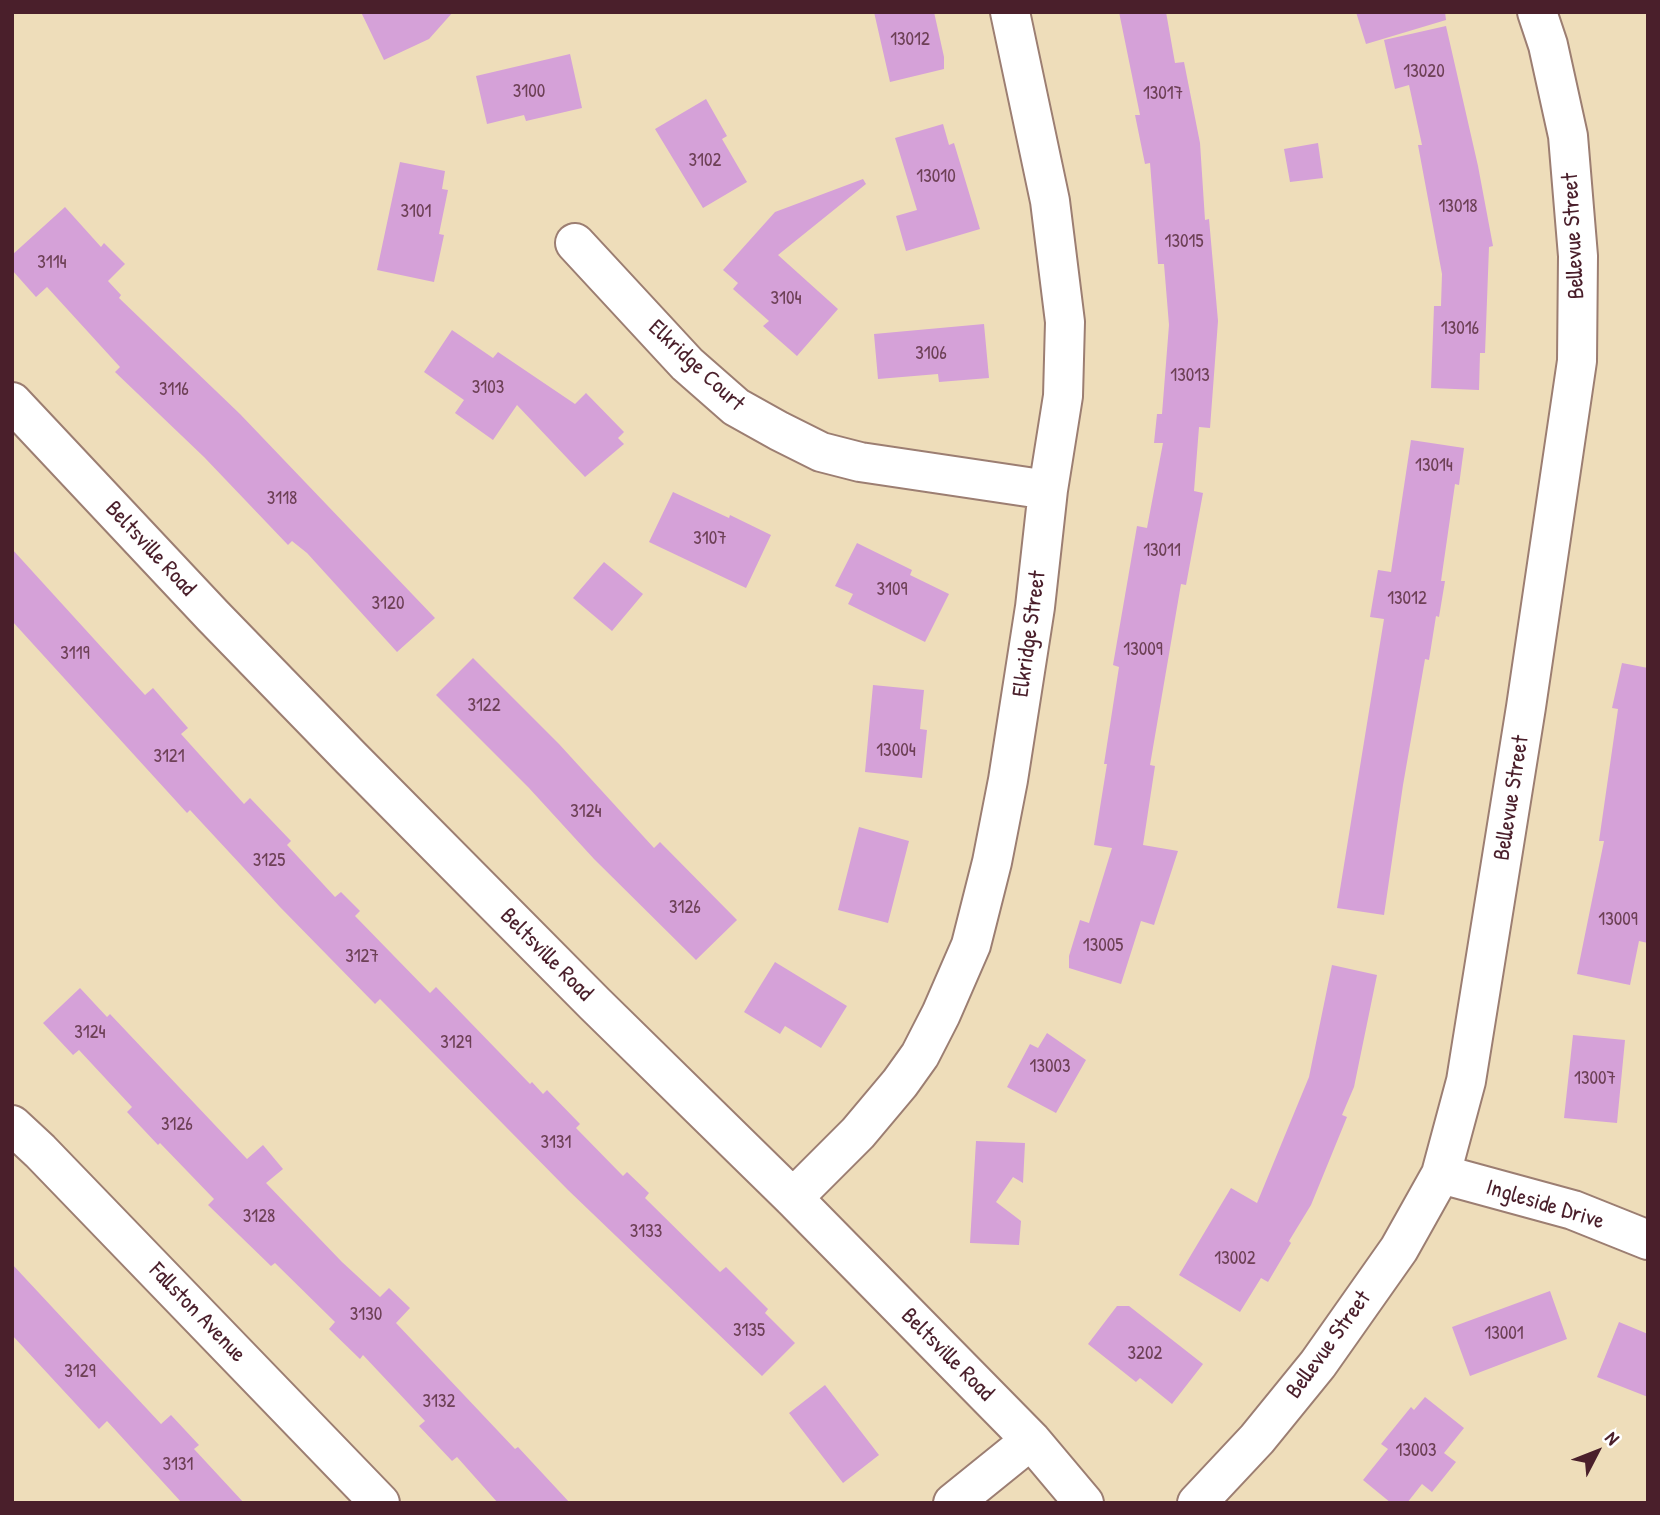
<!DOCTYPE html>
<style>
body{margin:0}
#map{position:relative;width:1660px;height:1515px;overflow:hidden;background:#eeddba;font-family:"Patrick Hand",sans-serif}
canvas{display:block}
.frame{position:absolute;inset:0;border:14px solid #4a1f2b;pointer-events:none}
.north{position:absolute;left:1562px;top:1417px;width:70px;height:70px;-webkit-text-stroke:5px #fff;paint-order:stroke;rotate:48deg;font-size:19px;font-weight:700;line-height:28px;text-align:center;color:#4a1f2b}
.north::after{content:'';display:block;margin:auto;width:24px;height:32px;background:#4a1f2b;clip-path:polygon(50% 0,100% 100%,50% 72%,0 100%)}
</style>
<div id="map">
<canvas width="1660" height="1515"></canvas>
<div class="frame"></div>
<div class="north">N</div>
</div>
<script>
const context = document.querySelector('canvas').getContext('2d');
context.lineJoin = 'round';
function fill(path, color) {
  context.fillStyle = color;
  context.fill(path, 'evenodd');
}
function shape(rows) {
  const path = new Path2D();
  for (const r of rows) {
    path.moveTo(r[0], r[1]);
    for (let i = 2; i < r.length; i += 2) path.lineTo(r[i], r[i + 1]);
  }
  return path;
}
function strokePath(path, color, width, dash) {
  context.strokeStyle = color;
  context.lineWidth = width;
  context.lineCap = dash ? 'butt' : 'round';
  context.setLineDash(dash || []);
  context.stroke(path);
}
function label(font, color, halo, rows, align = 'center') {
  context.font = font + ' "Patrick Hand",sans-serif';
  context.lineWidth = 6;
  context.setLineDash([]);
  context.textBaseline = 'middle';
  context.strokeStyle = halo;
  context.fillStyle = color;
  for (const [text, x, y, turn = 0] of rows) {
    context.save();
    context.translate(x, y);
    context.rotate((+turn || 0) * Math.PI / 180);
    context.textAlign = isNaN(turn) ? turn : align;
    if (halo) context.strokeText(text, 0, 0);
    context.fillText(text, 0, 0);
    context.restore();
  }
}
fill(shape([
 [361,12,453,12,429,39,384,60],
 [874,12,934,12,944,57,944,69,890,82],
 [1119,12,1166,12,1175,63,1184,62,1200,143,1205,220,1209,219,1218,321,1210,428,1199,427,1194,491,1203,493,1186,585,1181,584,1150,765,1155,766,1143,845,1178,851,1154,925,1141,921,1121,984,1069,968,1069,956,1080,920,1089,923,1112,848,1094,845,1107,764,1104,764,1119,667,1113,665,1137,526,1147,528,1163,443,1154,443,1157,414,1162,414,1169,325,1164,264,1158,264,1150,163,1145,164,1135,115,1140,115],
 [1356,12,1445,12,1446,20,1366,44],
 [1446,26,1478,166,1493,246,1489,247,1485,353,1480,353,1479,390,1431,388,1434,306,1441,306,1442,274,1418,145,1422,145,1409,85,1395,89,1384,40],
 [570,54,582,108,526,121,524,115,487,124,476,76],
 [706,99,727,136,722,139,747,182,703,208,655,129],
 [943,124,949,145,954,143,980,229,906,251,896,216,917,210,895,138],
 [1318,143,1323,178,1290,182,1284,149],
 [400,162,445,171,442,189,448,190,439,234,444,235,434,282,377,270],
 [863,179,866,184,778,255,838,309,797,356,763,326,769,321,733,289,738,283,723,270,775,212],
 [65,207,101,247,104,243,125,264,108,281,121,295,119,298,240,414,435,618,397,652,307,553,292,541,288,545,204,457,115,372,120,367,47,287,36,297,12,270,12,255],
 [984,324,989,378,939,382,938,374,878,379,874,334],
 [452,330,493,358,498,352,575,404,586,393,624,432,618,438,624,444,585,477,517,405,493,440,455,413,464,400,424,372],
 [1411,440,1464,448,1459,485,1455,484,1441,581,1445,581,1439,617,1436,616,1429,660,1425,659,1403,785,1384,915,1337,908,1384,619,1370,617,1378,570,1391,572],
 [673,492,729,518,730,515,771,535,746,588,649,542],
 [857,543,912,570,910,575,949,594,925,642,848,604,853,594,835,586],
 [12,549,145,695,153,688,188,728,181,734,244,804,250,798,291,841,287,845,335,897,341,892,360,911,355,916,430,993,436,987,530,1084,532,1082,543,1094,547,1090,580,1124,576,1128,623,1176,627,1172,649,1193,645,1198,720,1272,726,1267,768,1309,765,1313,795,1343,762,1376,568,1190,380,999,375,1004,280,907,190,810,187,813,12,621],
 [604,562,643,594,612,631,573,598],
 [473,658,559,744,654,848,660,842,737,920,696,960,594,859,529,788,436,695],
 [1622,663,1648,668,1648,943,1639,941,1630,985,1577,974,1604,841,1599,841,1618,709,1612,708],
 [873,685,924,690,920,729,927,730,922,778,865,772],
 [859,827,909,841,888,923,838,910],
 [775,962,847,1006,821,1048,785,1026,780,1034,744,1012],
 [1332,965,1377,975,1354,1087,1342,1115,1347,1117,1311,1205,1289,1241,1291,1243,1268,1282,1261,1278,1240,1312,1179,1275,1231,1188,1257,1203,1309,1077],
 [80,988,107,1017,110,1014,247,1159,263,1145,283,1169,266,1183,342,1262,380,1297,389,1288,410,1308,396,1323,515,1449,518,1447,570,1503,498,1503,457,1457,452,1461,419,1426,425,1421,363,1355,360,1359,329,1329,335,1322,275,1263,271,1266,208,1205,214,1199,160,1143,158,1145,127,1112,132,1107,79,1050,73,1055,43,1023],
 [1047,1033,1086,1060,1056,1113,1007,1087,1030,1044,1038,1048],
 [1573,1035,1625,1040,1617,1123,1564,1118],
 [976,1141,1025,1143,1023,1183,1013,1177,996,1202,1021,1221,1019,1245,970,1243],
 [12,1264,161,1424,171,1415,199,1445,194,1449,244,1503,182,1503,107,1421,99,1429,12,1335],
 [1550,1291,1567,1339,1470,1376,1452,1327],
 [1117,1306,1129,1306,1203,1364,1172,1404,1140,1378,1136,1382,1088,1344],
 [1619,1322,1648,1334,1648,1397,1597,1377],
 [825,1385,879,1455,843,1483,789,1413],
 [1425,1397,1464,1428,1444,1453,1456,1462,1432,1492,1422,1484,1407,1503,1391,1503,1363,1480,1388,1449,1381,1444,1411,1407,1414,1410]
]), '#d5a1d8');
const minor = shape([
 [575,243,687,364,736,407,779,431,821,452,860,462,1048,490],
 [12,402,213,616,351,758,595,1004,793,1198,1031,1440,1084,1503],
 [12,1125,40,1151,380,1503],
 [1441,1174,1573,1210,1648,1240],
 [793,1198,858,1133,900,1083,920,1055,941,1014,971,945,992,862,1008,780,1035,607,1048,490,1063,396,1065,322,1050,201,1010,12],
 [953,1503,1031,1440],
 [1197,1503,1257,1439,1318,1364,1399,1249,1441,1174,1466,1081,1526,707,1577,361,1578,256,1568,136,1548,45,1537,12]
]);
strokePath(minor, '#9c7e72', 42);
strokePath(minor, '#fff', 38);
label('19px', '#6d4056', null, [
 ["13012",910,40],
 ["13020",1424,72],
 ["3100",529,92],
 ["13017",1163,94],
 ["3102",705,161],
 ["13010",936,177],
 ["13018",1458,207],
 ["3101",416,212],
 ["13015",1184,242],
 ["3114",52,263],
 ["3104",786,299],
 ["13016",1460,329],
 ["3106",931,354],
 ["13013",1190,376],
 ["3103",488,388],
 ["3116",174,390],
 ["13014",1434,466],
 ["3118",282,499],
 ["3107",710,539],
 ["13011",1162,551],
 ["3109",892,590],
 ["13012",1407,599],
 ["3120",388,604],
 ["13009",1143,650],
 ["3119",75,654],
 ["3122",484,706],
 ["13004",896,751],
 ["3121",169,757],
 ["3124",586,812],
 ["3125",269,861],
 ["3126",685,908],
 ["13009",1618,920],
 ["13005",1103,946],
 ["3127",362,957],
 ["3124",90,1033],
 ["3129",456,1043],
 ["13003",1050,1067],
 ["13007",1595,1079],
 ["3126",177,1125],
 ["3131",556,1143],
 ["3128",259,1217],
 ["3133",646,1232],
 ["13002",1235,1259],
 ["3130",366,1315],
 ["3135",749,1331],
 ["13001",1504,1334],
 ["3202",1145,1354],
 ["3129",80,1372],
 ["3132",439,1402],
 ["13003",1416,1451],
 ["3131",178,1465]
]);
label('23px', '#4a1f2b', '#fff', [
 ["Bellevue Street",1574,236,-93],
 ["Elkridge Court",696,366,43],
 ["Beltsville Road",150,549,47],
 ["Elkridge Street",1030,634,-82],
 ["Bellevue Street",1512,798,-81],
 ["Beltsville Road",546,955,45],
 ["Ingleside Drive",1545,1205,17],
 ["Fallston Avenue",197,1313,46],
 ["Bellevue Street",1329,1345,-54],
 ["Beltsville Road",947,1355,45]
]);
</script>
